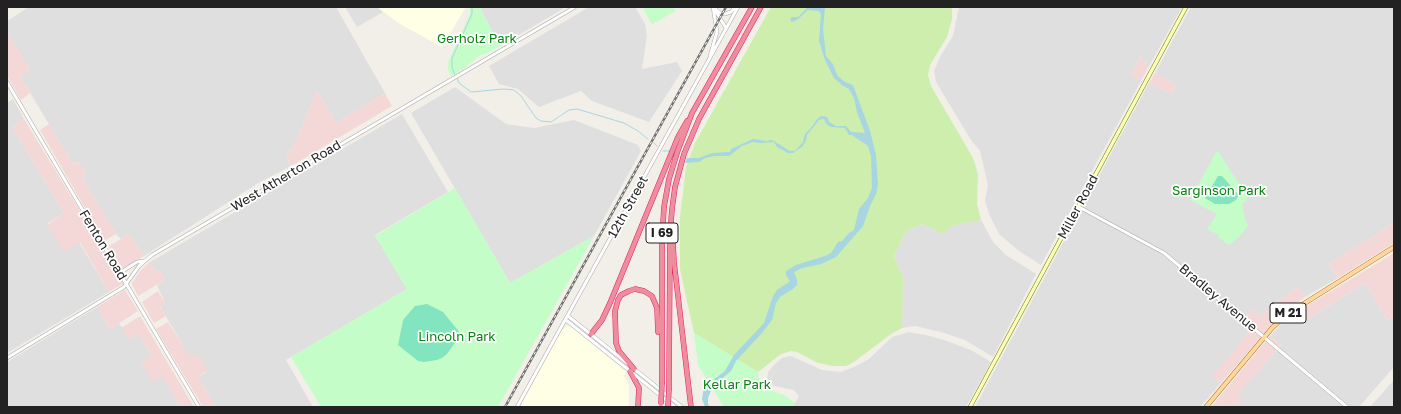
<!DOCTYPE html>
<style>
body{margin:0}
#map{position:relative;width:1401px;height:414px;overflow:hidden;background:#f2efe8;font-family:"Golos Text",sans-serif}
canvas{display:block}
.frame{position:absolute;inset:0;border:8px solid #222;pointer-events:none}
</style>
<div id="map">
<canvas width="1401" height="414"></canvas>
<div class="frame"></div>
</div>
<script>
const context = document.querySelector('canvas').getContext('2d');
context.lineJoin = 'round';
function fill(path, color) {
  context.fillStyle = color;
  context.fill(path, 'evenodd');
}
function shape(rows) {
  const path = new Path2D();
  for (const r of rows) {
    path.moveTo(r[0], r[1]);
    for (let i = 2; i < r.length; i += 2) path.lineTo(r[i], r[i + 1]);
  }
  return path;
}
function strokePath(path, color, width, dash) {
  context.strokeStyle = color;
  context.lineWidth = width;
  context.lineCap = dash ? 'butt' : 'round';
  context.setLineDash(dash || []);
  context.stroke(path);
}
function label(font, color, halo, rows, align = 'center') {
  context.font = font + ' "Golos Text",sans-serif';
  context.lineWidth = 3.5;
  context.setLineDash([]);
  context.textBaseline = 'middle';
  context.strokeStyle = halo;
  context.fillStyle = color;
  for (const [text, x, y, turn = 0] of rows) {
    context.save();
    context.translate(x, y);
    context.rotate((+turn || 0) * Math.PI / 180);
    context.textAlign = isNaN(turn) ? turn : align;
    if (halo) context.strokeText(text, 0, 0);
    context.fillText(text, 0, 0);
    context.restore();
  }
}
fill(shape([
 [29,7,336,7,385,93,336,123,317,91,292,150,285,154,291,166,260,182,144,256,130,234,121,239,116,234,82,177,86,175,78,161,73,164,20,76,30,70,7,33,7,21],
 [345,7,377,7,383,12,357,27],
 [481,7,566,7,500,46,482,12],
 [589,7,635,7,645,24,647,35,642,69,677,62,682,71,649,122,592,101,581,91,539,107,518,89,499,84,489,66],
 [959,7,1182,7,1148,68,1141,56,1130,75,1141,81,1041,265,1019,251,999,234,989,214,985,200,988,185,980,151,971,140,936,82,934,71,941,55,953,36],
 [1191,7,1394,7,1394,223,1329,264,1338,278,1305,297,1299,287,1273,304,1262,317,1252,309,1251,330,1213,376,1221,383,1200,407,975,407,1149,83,1171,94,1176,85,1155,73],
 [455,87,506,124,534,128,574,120,638,145,641,151,594,236,510,283,411,113],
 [13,99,24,119,12,127,64,213,47,224,79,242,109,292,7,353,7,103],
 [402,114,448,192,375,235,407,289,286,360,313,407,216,407,198,377,207,372,190,358,160,306,165,303,157,285,165,280,160,270,156,272,150,262],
 [981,220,993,242,1006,255,1036,274,993,357,965,340,941,332,915,326,902,328,903,278,894,256,906,231,922,224,943,234,950,226],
 [1365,283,1387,320,1394,316,1394,367,1359,407,1235,407,1242,399,1237,395,1281,345,1270,336,1287,318,1300,310,1306,320],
 [97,307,110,329,119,323,130,340,139,334,152,356,141,363,163,376,180,407,7,407,7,362],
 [909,332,926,335,947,341,971,350,991,362,966,407,793,407,795,403,799,396,794,390,774,386,767,379,768,372,774,365,782,358,791,356,822,370,841,372,854,367,869,359,892,337],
 [1394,380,1394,407,1370,407]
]), '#e0dfdf');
fill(shape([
 [7,33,30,70,20,76,30,93,21,100,7,76],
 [1141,56,1148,68,1141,81,1130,75],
 [1155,73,1176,85,1171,94,1149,83],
 [317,91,336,123,385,93,392,106,291,166,285,154,292,150],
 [24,119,124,283,109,292,80,242,64,252,47,225,64,213,12,127],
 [49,124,73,164,78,161,86,175,82,177,116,234,104,241,40,130],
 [1394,223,1394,243,1338,278,1329,264],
 [130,234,144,256,123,269,109,246],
 [1394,253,1394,316,1387,320,1365,283,1306,320,1300,310],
 [150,262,156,272,160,270,165,280,138,296,133,287,132,283,140,271],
 [1299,287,1305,297,1279,316,1221,383,1212,376,1251,330,1242,321,1252,309,1262,317,1273,304],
 [125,290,138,311,110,329,97,307],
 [158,291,165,303,160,307,166,316,154,323,142,302],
 [140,316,194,407,180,407,163,376,153,382,141,363,152,356,139,334,130,340,121,328],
 [168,322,190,357,197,354,207,371,198,377,216,407,203,407,156,329],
 [1270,336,1281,345,1237,395,1242,399,1235,407,1211,407]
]), '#f3d8d7');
fill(shape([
 [377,7,466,7,442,47,400,24],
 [567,326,572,328,626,372,624,376,629,384,629,407,520,407,562,330]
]), '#ffffe5');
fill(shape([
 [771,7,952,7,952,19,947,37,930,65,928,75,931,86,973,158,978,174,977,204,981,220,951,226,943,234,922,224,906,231,894,256,903,278,902,328,891,334,854,362,846,366,834,366,818,363,797,352,791,351,781,354,758,372,694,333,680,269,680,217,686,167,695,143]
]), '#cdeeac');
fill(shape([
 [470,7,481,7,482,12,500,46,487,53,479,56,466,67,451,76,448,70,448,62,470,14],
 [646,7,673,7,676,11,652,24,643,9],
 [1218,151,1248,198,1242,205,1245,219,1248,226,1240,236,1229,245,1218,237,1219,235,1207,229,1217,214,1190,200,1216,152],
 [455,188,510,283,594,236,498,407,321,407,291,357,407,289,375,236],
 [694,333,758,372,760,383,767,389,784,395,795,403,793,407,725,407,722,404,698,365]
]), '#c5fdc9');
fill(shape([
 [1218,176,1222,176,1239,195,1236,200,1229,204,1215,204,1205,198],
 [427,304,443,312,461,334,447,354,442,358,437,360,424,362,418,361,398,345,403,320,415,306]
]), '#83e5bf');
fill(shape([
 [820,7,825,7,823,29,826,56,833,64,837,75,840,78,845,82,853,85,870,131,876,155,878,184,876,194,870,206,863,226,836,257,821,264,802,268,794,272,797,280,797,285,793,289,780,297,776,303,772,320,762,333,736,361,731,371,713,386,708,398,708,404,710,407,705,407,702,399,704,387,725,371,734,355,764,323,773,296,777,290,789,282,790,281,786,275,786,271,796,265,825,256,831,253,838,242,842,241,849,233,854,230,859,209,868,198,872,188,871,156,868,146,852,135,849,135,845,128,831,127,826,124,824,119,819,120,807,135,806,140,803,146,793,153,788,153,777,147,774,142,760,143,753,142,742,146,729,156,714,156,705,158,699,162,685,163,687,158,699,158,712,153,730,152,731,149,753,139,766,141,772,140,790,151,795,151,803,142,805,134,811,128,818,118,822,116,827,117,829,122,836,126,846,126,851,132,865,133,857,112,854,98,849,89,842,85,834,78,825,60,819,41,821,14,819,11,808,10,798,19,792,22,790,20,792,17,798,17,807,8]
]), '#a7d5e2');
strokePath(shape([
 [455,75,452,68,452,58,472,14,472,7],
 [457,78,459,83,471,92,504,89,514,90,521,96,536,118,541,121,551,122,569,110,577,109,624,123,638,131,648,139],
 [654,143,657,146],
 [663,151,669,151]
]), '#a7d5e2', 1);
const tertiary = shape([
 [713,7,720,13,725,14,731,12,735,7],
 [715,10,726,28],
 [710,56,717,32,713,7],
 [7,82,199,407],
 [1079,207,1164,253,1347,407],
 [119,271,123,271,137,262,143,261],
 [568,316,627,363],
 [566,320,675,407],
 [7,358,124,287,139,266,152,255,575,7],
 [633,368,682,407],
 [517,407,738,7]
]);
const secondary = shape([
 [970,407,1186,7]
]);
const primary = shape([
 [1206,407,1272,328,1286,315,1394,247]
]);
const motorway = shape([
 [672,226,674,262,691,407],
 [591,334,602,320,610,303,678,137,687,121],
 [634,369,619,351,616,343,615,311,618,300,621,295,629,291,635,289,644,291,652,296,657,308,658,332],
 [630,371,639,388,638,407],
 [662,382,662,240,664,207,669,179,678,150,692,113,752,7],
 [669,388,670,234,672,209,675,187,684,154,699,119,761,7]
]);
strokePath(tertiary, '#a9a9a9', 4);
strokePath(secondary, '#738200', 4.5);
strokePath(primary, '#a06b00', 5);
strokePath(motorway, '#e61f63', 5.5);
strokePath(tertiary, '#fff', 3);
strokePath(secondary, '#fafdbb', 3.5);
strokePath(primary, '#ffd6a1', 4);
strokePath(motorway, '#ed8d9e', 4.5);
const rail = shape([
 [505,407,726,7]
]);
strokePath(rail, '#707070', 2.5);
strokePath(rail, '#fff', 1, [3]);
const motorwayBridge = shape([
 [661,404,662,382],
 [668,407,669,388]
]);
strokePath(motorwayBridge, '#e61f63', 5.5, []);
strokePath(motorwayBridge, '#ed8d9e', 4.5);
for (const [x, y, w] of [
 [662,233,32],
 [1288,313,36]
]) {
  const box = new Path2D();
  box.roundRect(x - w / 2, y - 10, w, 20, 3);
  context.fillStyle = '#fff';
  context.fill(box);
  strokePath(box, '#222', 1);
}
label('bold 12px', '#222', null, [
 ["I 69",662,233],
 ["M 21",1288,313]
]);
label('13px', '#068510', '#fff', [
 ["Gerholz Park",477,39],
 ["Sarginson Park",1219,191],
 ["Lincoln Park",457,337],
 ["Kellar Park",737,385]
]);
label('13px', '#222', '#fff', [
 ["West Atherton Road",286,176,-31],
 ["12th Street",628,207,-61],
 ["Miller Road",1078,207,-62],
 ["Fenton Road",103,245,59],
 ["Bradley Avenue",1218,298,40]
]);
</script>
